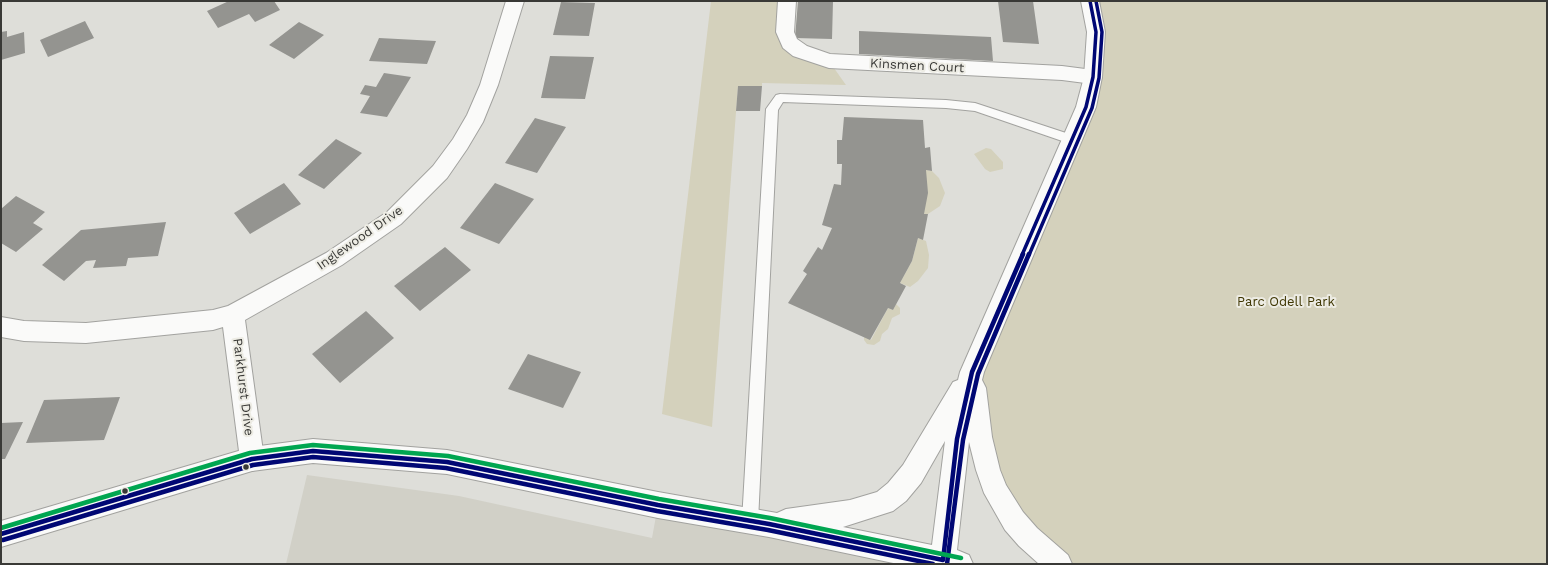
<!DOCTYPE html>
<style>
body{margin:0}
#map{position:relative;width:1548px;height:565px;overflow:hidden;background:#deded9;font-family:"Work Sans",sans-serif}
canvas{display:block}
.frame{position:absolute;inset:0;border:2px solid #393936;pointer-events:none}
</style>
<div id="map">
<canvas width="1548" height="565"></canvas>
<div class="frame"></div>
</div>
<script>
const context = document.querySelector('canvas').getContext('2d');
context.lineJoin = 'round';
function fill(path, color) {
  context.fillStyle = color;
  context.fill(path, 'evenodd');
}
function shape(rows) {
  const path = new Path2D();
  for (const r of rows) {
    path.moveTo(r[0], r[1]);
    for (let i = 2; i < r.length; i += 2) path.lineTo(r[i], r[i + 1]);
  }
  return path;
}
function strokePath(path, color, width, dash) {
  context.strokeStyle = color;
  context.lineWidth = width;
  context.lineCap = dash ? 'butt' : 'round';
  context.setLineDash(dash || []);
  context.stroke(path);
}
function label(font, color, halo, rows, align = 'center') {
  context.font = font + ' "Work Sans",sans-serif';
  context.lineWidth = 4;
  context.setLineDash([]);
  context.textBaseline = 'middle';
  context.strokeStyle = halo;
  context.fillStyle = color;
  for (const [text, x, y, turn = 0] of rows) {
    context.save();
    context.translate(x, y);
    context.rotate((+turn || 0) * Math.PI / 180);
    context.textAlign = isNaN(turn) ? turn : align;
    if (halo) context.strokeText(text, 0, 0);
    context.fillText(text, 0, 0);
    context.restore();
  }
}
fill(shape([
 [307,475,459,496,652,538,658,505,960,564,286,564]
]), '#d1d0c7');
fill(shape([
 [711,1,787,1,785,32,829,61,846,85,762,83,762,86,738,86,712,427,662,414],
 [1090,1,1547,1,1547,564,1059,564,1014,521,972,372,1086,107],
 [986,148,991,149,1003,162,1003,169,990,172,985,169,974,154],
 [926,170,932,171,939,178,945,193,940,206,928,214,924,214],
 [918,238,926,241,929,255,928,268,918,281,910,287,900,283,912,261],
 [896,304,900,308,900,314,892,318,888,329,882,334,880,341,874,345,867,344,864,340,864,337,871,340,888,308,893,310]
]), '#d4d1bc');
fill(shape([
 [229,1,274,1,280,10,255,22,249,14,218,28,207,11],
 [798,1,833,1,832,39,795,38],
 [998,1,1033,1,1039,44,1003,42],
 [561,2,595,3,589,36,553,35],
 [85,21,94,38,48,57,40,40],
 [299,22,324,35,294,59,269,45],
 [7,31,7,37,24,32,25,53,1,60,1,32],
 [859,31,991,37,993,61,859,54],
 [379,38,436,41,427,64,369,61],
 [550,56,594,57,585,99,541,98],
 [384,73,411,77,387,117,360,113,370,96,360,94,365,85,376,87],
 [738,86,762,86,760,111,736,111],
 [844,117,923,120,925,148,930,147,932,171,926,170,928,193,924,214,928,214,923,240,918,238,912,261,900,283,906,286,893,310,888,308,870,340,788,303,807,274,803,271,818,247,822,250,832,228,822,225,834,184,841,185,842,164,837,164,837,140,842,140],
 [535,118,566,127,537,173,505,163],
 [336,139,362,153,324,189,298,175],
 [284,183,301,204,250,234,234,213],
 [495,183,534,199,499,244,460,228],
 [16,196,45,212,33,223,43,229,16,252,1,243,1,209],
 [166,222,158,256,128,258,126,266,93,268,96,260,86,261,64,281,42,265,81,230],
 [445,247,471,270,420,311,394,286],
 [366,311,394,338,340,383,312,354],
 [528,354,581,372,563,408,508,389],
 [120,397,104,440,26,443,44,400],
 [23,422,5,459,1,459,1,423]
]), '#949490');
const lane = shape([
 [780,94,946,100,975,103,1075,136,1077,139,1075,142,1071,144,975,111,946,108,783,102,778,110,758,521,755,526,750,529,745,526,742,521,766,109,776,95,780,94]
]);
const street = shape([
 [506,1,524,1,498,85,483,122,467,149,447,178,401,224,342,265,245,320,264,459,261,467,252,471,243,467,240,459,223,327,213,330,86,343,24,341,1,337,1,317,24,321,86,323,213,310,228,306,326,253,387,212,433,166,453,139,467,115,480,85,506,1],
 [778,1,796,1,794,32,797,39,807,46,830,54,1062,66,1093,70,1100,72,1102,77,1100,82,1093,84,1062,80,829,68,793,56,783,48,776,32,778,1]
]);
const secondary = shape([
 [1081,1,1099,1,1105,32,1102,77,1096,107,984,372,982,380,986,388,992,437,1000,470,1006,485,1023,512,1037,528,1068,555,1072,564,1039,564,1019,546,1005,530,984,493,976,470,969,442,957,550,969,555,973,564,898,564,769,537,658,518,447,474,313,463,252,471,1,547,1,521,252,447,313,439,447,450,658,492,777,513,786,509,850,500,877,492,888,483,903,465,953,382,958,380,960,372,1076,107,1084,77,1087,32,1081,1],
 [945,441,932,545,843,527,893,511,906,501,921,483,945,441]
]);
strokePath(lane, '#a2a29f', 2);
strokePath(street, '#a2a29f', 2);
strokePath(secondary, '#a2a29f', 2);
fill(lane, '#fafaf9');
fill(street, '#fafaf9');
fill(secondary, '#fafaf9');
strokePath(shape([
 [1022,255,1086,107,1093,77,1096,32,1090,1]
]), '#000774', 3.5);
strokePath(shape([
 [1,534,252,459,313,451,447,462,658,505,769,524,943,560,957,439,972,372,1023,254]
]), '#000774', 4.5);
strokePath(shape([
 [1029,255,1092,108,1099,78,1102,32,1096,1]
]), '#000774', 3.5);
strokePath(shape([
 [3,540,253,465,313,457,446,468,657,511,768,530,933,564],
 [947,564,963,440,978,374,1029,254]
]), '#000774', 4.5);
strokePath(shape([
 [1,528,250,453,313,445,448,456,659,499,770,518,961,558]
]), '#00a651', 4.5);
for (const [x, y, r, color] of [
 [246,467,3.5,"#393936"],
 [125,491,3.5,"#393936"]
]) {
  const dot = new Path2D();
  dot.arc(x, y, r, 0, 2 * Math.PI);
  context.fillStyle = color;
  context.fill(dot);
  strokePath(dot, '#edece4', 1.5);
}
label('13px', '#393936', '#edece4', [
 ["Kinsmen Court",917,66,3],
 ["Inglewood Drive",360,238,-35],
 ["Parkhurst Drive",243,387,83]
]);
label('13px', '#3f3703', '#edece4', [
 ["Parc Odell Park",1286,302]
]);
</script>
